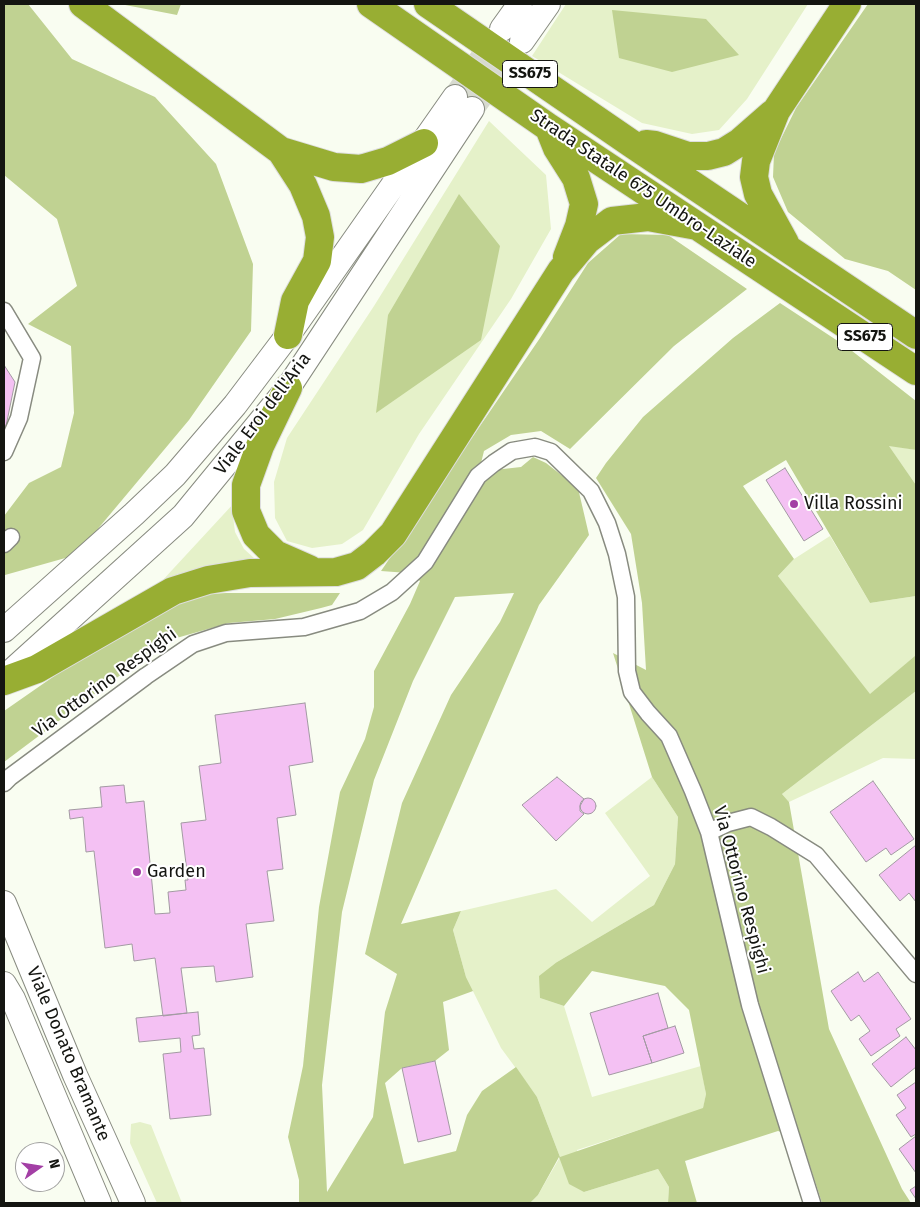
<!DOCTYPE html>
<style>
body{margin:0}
#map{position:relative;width:920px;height:1207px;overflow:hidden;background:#f9fdf1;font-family:"Fira Sans",sans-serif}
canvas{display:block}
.frame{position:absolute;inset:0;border:5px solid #141511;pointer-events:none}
.north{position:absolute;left:15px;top:1142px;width:50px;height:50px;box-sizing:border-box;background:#fff;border:1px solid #a1a1a0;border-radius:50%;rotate:77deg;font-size:14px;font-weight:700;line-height:20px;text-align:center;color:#141511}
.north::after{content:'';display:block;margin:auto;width:18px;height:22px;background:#a33fa5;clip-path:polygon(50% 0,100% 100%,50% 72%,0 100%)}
</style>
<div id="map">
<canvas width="920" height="1207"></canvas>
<div class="frame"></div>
<div class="north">N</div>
</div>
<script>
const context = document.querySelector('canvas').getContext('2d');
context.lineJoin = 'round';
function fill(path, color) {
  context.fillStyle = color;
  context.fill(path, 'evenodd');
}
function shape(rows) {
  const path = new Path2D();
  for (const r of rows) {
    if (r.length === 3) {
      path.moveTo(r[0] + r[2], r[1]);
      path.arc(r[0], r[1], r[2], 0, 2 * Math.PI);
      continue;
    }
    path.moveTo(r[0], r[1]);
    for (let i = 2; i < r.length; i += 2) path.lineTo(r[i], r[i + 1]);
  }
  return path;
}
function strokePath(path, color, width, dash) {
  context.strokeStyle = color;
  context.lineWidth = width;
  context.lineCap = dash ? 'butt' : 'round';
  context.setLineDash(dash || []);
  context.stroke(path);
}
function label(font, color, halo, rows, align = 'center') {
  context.font = font + ' "Fira Sans",sans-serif';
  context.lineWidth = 4;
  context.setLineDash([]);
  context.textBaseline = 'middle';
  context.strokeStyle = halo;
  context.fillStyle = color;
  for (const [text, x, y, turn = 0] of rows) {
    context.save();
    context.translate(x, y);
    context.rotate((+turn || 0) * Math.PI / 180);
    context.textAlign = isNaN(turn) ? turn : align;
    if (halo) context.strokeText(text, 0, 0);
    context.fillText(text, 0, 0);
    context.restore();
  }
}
fill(shape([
 [566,4,808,4,747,99,719,130,692,134,642,123,532,56],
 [489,121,546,175,551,229,511,299,419,434,363,530,342,544,312,548,287,541,275,518,274,482,287,438,374,306],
 [888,445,916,450,916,485],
 [235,502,233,516,235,532,244,549,254,558,204,566,161,582],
 [830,536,870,603,916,596,916,655,870,695,778,576,794,559],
 [916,691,916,759,883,758,789,802,782,794],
 [652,777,678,817,675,864,654,905,557,962,540,998,564,1006,592,1097,701,1066,706,1094,703,1109,577,1150,584,1192,658,1169,669,1187,668,1203,530,1203,538,1195,560,1157,537,1097,501,1048,466,977,453,930,461,911,556,889,592,922,650,876,605,813],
 [140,1122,151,1125,182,1203,157,1203,130,1143,131,1124]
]), '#e5f1c9');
fill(shape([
 [4,4,28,4,72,59,155,97,216,164,253,264,251,331,189,420,76,555,5,575,4,516,29,483,61,467,74,413,71,346,28,324,77,286,57,219,4,175],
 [120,4,181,4,177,15],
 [868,4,916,4,916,290,888,271,845,259,788,212,773,177,774,153,796,108],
 [612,10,706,19,739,55,672,72,619,58],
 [459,194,500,246,481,340,376,413,388,315],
 [621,234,668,235,747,289,674,346,570,449,541,431,511,435,484,451,481,463,494,470,521,467,533,457,546,463,578,488,589,535,539,605,401,924,461,911,453,930,466,977,473,991,443,1002,449,1050,435,1061,402,1068,385,1083,404,1164,456,1151,467,1115,482,1091,516,1067,537,1097,560,1157,703,1108,706,1094,689,1010,665,986,592,971,564,1006,540,998,539,976,557,962,654,905,675,864,678,817,652,777,613,653,646,670,642,603,631,534,596,478,606,463,643,417,733,338,780,303,847,347,916,401,916,450,889,446,916,485,916,596,870,603,786,460,743,486,794,559,778,576,870,694,916,655,916,691,782,794,789,802,829,1029,902,1189,911,1203,822,1203,801,1138,778,1131,685,1161,697,1203,668,1203,669,1187,658,1169,584,1192,569,1184,559,1157,538,1195,530,1203,299,1203,299,1180,288,1137,303,1066,319,907,340,792,365,739,374,707,374,671,410,604,420,581,408,573,381,571,540,338,588,263],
 [514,593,500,622,451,695,402,803,365,954,397,974,385,1012,373,1117,327,1192,322,1085,342,912,374,780,413,681,455,597],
 [226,593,340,593,332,605,321,608,275,619,229,623,173,639,112,681,4,762,4,711,106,640,180,596]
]), '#c0d292');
const building = shape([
 [4,365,15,382,4,436,4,365],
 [785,468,823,529,804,541,766,480,785,468],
 [305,703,313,762,289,766,296,815,277,818,283,869,267,871,274,921,246,924,253,977,216,982,214,966,181,968,187,1013,163,1016,155,958,134,961,132,944,105,948,94,851,86,852,83,817,70,819,69,810,102,807,100,787,124,785,126,803,144,801,155,914,170,913,168,892,186,890,185,880,188,880,181,823,206,820,199,766,221,763,215,715,305,703],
 [557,777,584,799,580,806,580,811,584,814,556,841,522,805,557,777],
 [873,781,914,839,891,855,886,848,866,862,830,812,873,781],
 [588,806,8],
 [916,845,916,902,909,893,900,901,879,875,916,845],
 [858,972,864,982,878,972,911,1019,896,1029,900,1036,871,1056,859,1039,870,1031,859,1015,851,1021,831,991,858,972],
 [658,993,668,1028,643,1036,652,1063,609,1075,590,1013,658,993],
 [198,1012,200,1035,192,1036,194,1049,204,1048,211,1115,170,1119,163,1054,181,1052,180,1038,139,1042,136,1018,198,1012],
 [675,1026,684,1053,652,1063,643,1036,675,1026],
 [906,1037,916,1050,916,1067,891,1087,872,1064,906,1037],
 [435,1061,451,1134,418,1142,402,1068,435,1061],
 [916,1082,916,1134,911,1137,896,1115,906,1108,897,1095,916,1082],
 [916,1136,916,1173,899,1149,916,1136],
 [916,1186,916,1199,910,1190,916,1186]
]);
fill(building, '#f4c1f3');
strokePath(building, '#a29aa2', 1);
strokePath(shape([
 [455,97,500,32],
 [472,109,518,45]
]), '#d7dacf', 24, [24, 12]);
const minor = shape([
 [4,311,32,358,19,418,4,452],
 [4,544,11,537],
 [4,783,10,777,146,676,193,644,226,633,304,627,360,611,392,592,425,562,478,476,494,463,512,451,535,447,551,452,591,491,607,523,617,554,626,597,627,671,632,692,648,713,669,736,693,791,709,832,750,1005,812,1203],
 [709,832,728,823,751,817,771,827,816,855,916,974]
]);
const secondary = shape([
 [502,29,520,4],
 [522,41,548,4],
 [4,630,134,514,175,475,235,405,288,335,455,97],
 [4,678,183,516,288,388,472,109],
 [4,903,75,1075,133,1203],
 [4,984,13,999,99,1203]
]);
const trunk = shape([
 [83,4,281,151,334,167,361,169,388,161,424,143],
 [371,4,548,127,916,371],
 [428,4,632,144,916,335],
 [549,128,557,148,576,178,584,204,579,226,567,257],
 [646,144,655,145,688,156,708,156,724,152,740,142,772,114],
 [281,151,303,185,316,216,320,237,317,261,295,301,288,335],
 [785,243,758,194,754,177,756,161,776,111,847,4],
 [288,388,260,446,246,485,246,511,256,535,275,554,309,569],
 [4,681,37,669,173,591,208,580,250,573,336,572,357,566,374,553,393,534,561,271,587,240,612,221,648,217,697,226]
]);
strokePath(minor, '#888b80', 19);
strokePath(secondary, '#888b80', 26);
strokePath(trunk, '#dedede', 30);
strokePath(minor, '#fff', 16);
strokePath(secondary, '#fff', 24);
strokePath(trunk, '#98ae33', 28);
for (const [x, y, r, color] of [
 [794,504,5,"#a33fa5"],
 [137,872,5,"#a33fa5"]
]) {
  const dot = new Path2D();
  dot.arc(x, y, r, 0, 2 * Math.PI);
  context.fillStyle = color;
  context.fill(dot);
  strokePath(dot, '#fff', 2);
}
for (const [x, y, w] of [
 [530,74,55],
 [865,337,55]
]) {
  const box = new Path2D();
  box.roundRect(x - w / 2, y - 13.5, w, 27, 4);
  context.fillStyle = '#fff';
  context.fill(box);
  strokePath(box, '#141511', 1);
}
label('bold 16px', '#141511', null, [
 ["SS675",530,74],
 ["SS675",865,337]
]);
label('18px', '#141511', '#fff', [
 ["Strada Statale 675 Umbro-Laziale",643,189,34],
 ["Viale Eroi dell'Aria",263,414,-53],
 ["Via Ottorino Respighi",105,683,-36],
 ["Via Ottorino Respighi",741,890,75],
 ["Viale Donato Bramante",68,1054,67]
]);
label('18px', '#141511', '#fff', [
 ["Villa Rossini",804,504],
 ["Garden",147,872]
], 'left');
</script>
